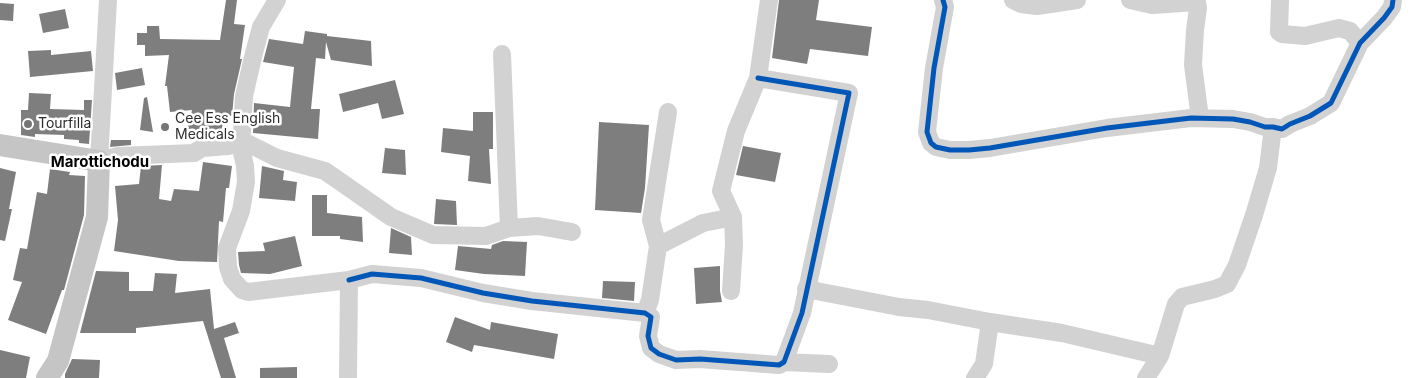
<!DOCTYPE html>
<style>
body{margin:0}
canvas{display:block;background:#fff}
</style>
<canvas width="1424" height="378"></canvas>
<script>
const context = document.querySelector('canvas').getContext('2d');
context.lineJoin = 'round';
function fill(path, color) {
  context.fillStyle = color;
  context.fill(path, 'evenodd');
}
function shape(rows) {
  const path = new Path2D();
  for (const r of rows) {
    path.moveTo(r[0], r[1]);
    for (let i = 2; i < r.length; i += 2) path.lineTo(r[i], r[i + 1]);
  }
  return path;
}
function strokePath(path, color, width, dash) {
  context.strokeStyle = color;
  context.lineWidth = width;
  context.lineCap = dash ? 'butt' : 'round';
  context.setLineDash(dash || []);
  context.stroke(path);
}
function label(font, color, halo, rows, align = 'center') {
  context.font = font + ' Inter,sans-serif';
  context.lineWidth = 5;
  context.setLineDash([]);
  context.textBaseline = 'middle';
  context.strokeStyle = halo;
  context.fillStyle = color;
  for (const [text, x, y, turn = 0] of rows) {
    context.save();
    context.translate(x, y);
    context.rotate((+turn || 0) * Math.PI / 180);
    context.textAlign = isNaN(turn) ? turn : align;
    if (halo) context.strokeText(text, 0, 0);
    context.fillText(text, 0, 0);
    context.restore();
  }
}
fill(shape([
 [226,0,237,0,234,24,245,25,240,59,242,59,234,94,232,116,225,115,220,136,211,137,187,131,192,110,170,112,167,86,165,86,169,55,145,56,145,45,137,45,137,33,147,33,147,26,159,26,160,39,220,40],
 [779,0,819,0,816,20,872,27,868,56,810,49,807,64,772,58],
 [0,3,14,4,13,21,0,20],
 [65,9,69,28,43,33,39,14],
 [305,31,327,34,327,36,371,41,372,66,331,60,326,42,325,59,316,58,311,109,320,109,318,139,253,133,254,103,290,107,294,67,263,62,269,39,303,44],
 [51,50,51,55,91,51,93,71,30,77,28,51],
 [142,68,145,85,117,90,115,73],
 [395,80,404,114,382,119,378,103,343,112,339,94],
 [29,93,51,94,50,109,84,110,84,100,92,100,89,144,79,143,79,140,64,139,64,135,35,134,35,137,21,135,21,110,28,110],
 [147,97,153,132,140,130,144,98],
 [473,112,493,112,493,149,489,149,491,184,468,181,470,156,441,152,443,128,473,131],
 [599,122,649,125,645,188,641,213,595,210],
 [111,140,131,140,131,145,110,147],
 [743,146,781,153,775,182,736,175],
 [385,148,405,150,406,175,382,173],
 [203,162,232,166,229,188,226,188,223,222,219,221,217,262,179,261,114,251,118,220,115,186,139,184,141,166,162,165,159,199,171,201,174,189,199,191],
 [262,166,284,171,283,180,297,182,295,201,259,198],
 [0,168,16,172,9,209,12,209,5,241,0,240],
 [50,169,70,172,69,175,85,176,84,215,64,290,62,290,46,334,8,320,22,282,13,280,20,248,27,249,37,192,47,194],
 [312,195,327,195,327,213,362,217,363,242,340,239,340,236,312,236],
 [436,199,456,201,457,225,434,224],
 [391,228,411,237,412,255,389,253],
 [295,236,302,266,270,274,241,273,239,265,238,252,265,251,263,243],
 [503,241,527,242,525,276,484,274,455,270,458,246,491,249,492,245],
 [720,266,720,291,722,302,696,304,694,268],
 [96,271,129,272,129,291,153,291,155,273,177,274,175,293,210,289,214,329,235,322,239,333,224,338,236,378,221,378,203,321,136,328,136,333,80,333],
 [603,281,635,282,634,301,602,298],
 [455,317,490,330,491,322,558,334,554,359,474,345,472,352,446,342],
 [0,350,30,357,26,378,0,378],
 [72,359,100,360,99,378,65,378,65,374],
 [297,367,297,378,260,378,260,368]
]), '#7e7e7e');
strokePath(shape([
 [108,0,99,161,118,156,194,153,202,148,229,146,239,139,242,132,244,96,254,53,261,27,277,0],
 [943,0,945,7,934,68,927,132,931,143,936,147,950,150,969,150,990,148,1107,128,1191,118,1233,119,1250,122,1265,127,1273,127,1282,129,1290,124,1310,116,1331,103,1360,43,1384,18,1392,7,1393,0],
 [1013,0,1021,4,1037,6,1077,0],
 [1130,0,1152,5,1197,2,1198,8,1195,30,1193,65,1200,118],
 [1280,0,1279,32,1282,34,1305,36,1339,28,1350,31,1360,43],
 [502,54,509,228],
 [658,246,651,220,668,112],
 [349,280,372,274,421,278,483,293,532,301,645,313,651,317,648,336,651,348,659,354,676,360,700,359,779,365,784,362,802,313,849,93,758,78],
 [806,289,899,307,928,310,990,322,1062,333,1160,356,1176,304,1182,297,1215,289,1227,284,1237,265,1254,215,1268,168,1273,127],
 [731,291,734,245,733,217,721,191,736,131,758,78,769,0],
 [645,313,650,300,658,246,703,223,733,217],
 [784,362,829,364],
 [348,378,349,280,248,292,242,290,232,279,228,267,227,248,241,211,246,182,245,166,239,139,277,158,325,171,391,217,433,235,486,236,509,228,538,226,572,232],
 [975,378,984,364,990,322],
 [1146,378,1160,356]
]), '#d2d2d2', 18);
strokePath(shape([
 [0,145,99,161,97,217,58,361,47,378]
]), '#c5c5c5', 22);
strokePath(shape([
 [943,0,945,7,934,68,927,132,931,143,936,147,950,150,969,150,990,148,1107,128,1191,118,1233,119,1250,122,1265,127,1273,127,1282,129,1290,124,1310,116,1331,103,1360,43,1384,18,1392,7,1393,0],
 [349,280,372,274,421,278,483,293,532,301,645,313,651,317,648,336,651,348,659,354,676,360,700,359,779,365,784,362,802,313,849,93,758,78]
]), '#0057b8', 5);
for (const [x, y, r, color] of [
 [28,124,5,"#767676"],
 [165,127,5,"#767676"]
]) {
  const dot = new Path2D();
  dot.arc(x, y, r, 0, 2 * Math.PI);
  context.fillStyle = color;
  context.fill(dot);
  strokePath(dot, '#fff', 2);
}
label('14px', '#2d2d2d', '#fff', [
 ["Cee Ess English",175,119],
 ["Medicals",175,135],
 ["Tourfilla",38,124]
], 'left');
label('bold 15px', '#000', '#fff', [
 ["Marottichodu",100,162]
]);
</script>
